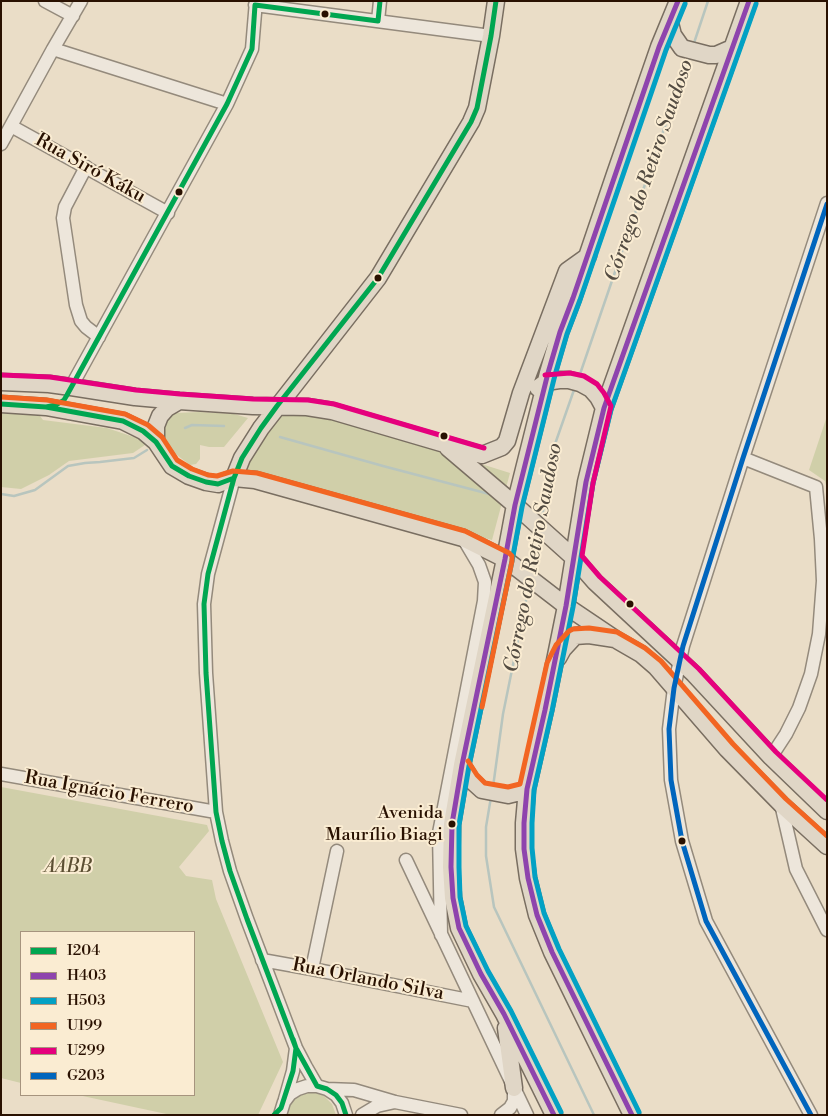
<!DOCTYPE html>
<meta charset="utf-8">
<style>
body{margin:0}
#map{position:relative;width:828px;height:1116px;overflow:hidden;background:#eaddc7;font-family:"Libre Bodoni",serif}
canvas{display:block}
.frame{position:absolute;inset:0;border:2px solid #291101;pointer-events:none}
.legend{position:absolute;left:20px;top:931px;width:175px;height:165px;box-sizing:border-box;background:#faecd2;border:1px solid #a6947e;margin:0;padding:6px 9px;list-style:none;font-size:15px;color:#291101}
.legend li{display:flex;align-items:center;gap:10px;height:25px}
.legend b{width:25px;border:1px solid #a6947e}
</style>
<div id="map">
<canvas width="828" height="1116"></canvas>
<div class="frame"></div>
<ul class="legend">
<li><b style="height:6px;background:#00a651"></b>I204</li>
<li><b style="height:6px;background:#8e44ad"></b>H403</li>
<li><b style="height:6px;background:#02a1c4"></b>H503</li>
<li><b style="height:6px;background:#f26522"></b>U199</li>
<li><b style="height:6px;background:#e5007d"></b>U299</li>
<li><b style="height:6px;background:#0065bd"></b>G203</li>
</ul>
</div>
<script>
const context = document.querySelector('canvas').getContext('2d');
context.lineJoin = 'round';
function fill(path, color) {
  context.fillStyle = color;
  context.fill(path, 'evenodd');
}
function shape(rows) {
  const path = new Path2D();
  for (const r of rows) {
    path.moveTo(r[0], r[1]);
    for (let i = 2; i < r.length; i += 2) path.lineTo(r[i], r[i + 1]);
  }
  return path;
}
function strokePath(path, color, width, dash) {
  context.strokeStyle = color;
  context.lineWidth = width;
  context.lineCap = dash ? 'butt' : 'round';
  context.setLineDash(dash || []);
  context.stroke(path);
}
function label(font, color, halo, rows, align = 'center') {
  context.font = font + ' "Libre Bodoni",serif';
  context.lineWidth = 4;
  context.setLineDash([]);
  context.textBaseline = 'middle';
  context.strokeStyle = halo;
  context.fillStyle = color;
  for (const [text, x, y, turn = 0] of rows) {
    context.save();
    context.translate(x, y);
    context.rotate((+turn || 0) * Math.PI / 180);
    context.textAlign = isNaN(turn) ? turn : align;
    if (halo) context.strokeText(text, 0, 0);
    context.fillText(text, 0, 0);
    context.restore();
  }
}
fill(shape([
 [1,410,37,412,43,420,107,428,143,440,145,445,133,453,69,461,49,475,21,489,1,487],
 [199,412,234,414,248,418,224,447,209,447,200,445,200,459,196,464,190,465,169,449,162,435,164,421,176,413],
 [282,413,325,415,510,473,492,540,241,473],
 [827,416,827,490,825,481,809,470],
 [1,787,207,825,209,831,179,867,186,876,212,880,216,899,283,1062,258,1115,171,1115,78,1095,194,1095,194,932,21,932,21,1083,1,1078],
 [303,1092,314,1092,324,1096,332,1104,336,1115,280,1115,292,1096]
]), '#d0cfa9');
strokePath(shape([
 [693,46,708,1],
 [579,377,689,56],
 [185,428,192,425,224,426],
 [280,437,383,466,493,495],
 [1,494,14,496,35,490,68,466,85,463,100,462,134,458,147,450],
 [541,522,554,447,575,387],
 [532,573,539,534],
 [493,787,503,714,529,586],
 [491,797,486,827,486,856,494,907,594,1115]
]), '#b8c5be', 2.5);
const minor = shape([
 [45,1,73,16],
 [255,5,491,36],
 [378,21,380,1],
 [53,49,227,104],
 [11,126,168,213],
 [1,144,53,49,81,1],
 [86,167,65,207,63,218,76,305,81,321,86,327,99,337],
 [71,387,227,104,252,49,256,1],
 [743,458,816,487,821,539,823,581,819,634,811,674,799,708,786,734,771,757],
 [234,478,208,574,204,604,206,673,216,812,222,841,230,871,247,919,296,1048,306,1067,317,1086],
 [1,774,216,812],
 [781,804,796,869,827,930],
 [406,860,527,1115],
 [441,935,439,833,484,601,485,582,479,565,463,538],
 [262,960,312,969,473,1001],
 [312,969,337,851],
 [327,1089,354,1090,395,1102,461,1115],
 [285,1099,293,1071,296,1048],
 [280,1115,284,1102,290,1094,298,1089,307,1086,317,1086,327,1089,336,1095,342,1103,346,1115],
 [362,1115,377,1106,395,1102],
 [501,1115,510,1108,514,1101,514,1088],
 [811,1115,706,921,682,841,671,780,669,729,674,688,683,646,743,458,827,203]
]);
const major = shape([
 [670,23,673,35,682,48,709,55,716,55,732,48],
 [1,382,49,384,71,387,135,397,179,401,253,406,307,407,332,411,482,455,502,447,507,441,521,393,567,271,588,256],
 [538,388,546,382,559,380,569,380,580,383,591,389,598,397,604,408],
 [1,404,46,407,123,421,143,431,156,442,172,466,189,476,206,482,218,484,234,478,255,480,463,538,505,559,566,606,615,639],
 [156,442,156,426,160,416,167,408,179,401],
 [448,448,515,505,574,558,595,582,694,674,771,757,827,811],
 [234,478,242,458,261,428,378,278,471,122,477,108,491,36,496,1],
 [558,658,563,649,575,636,589,635,615,639,641,654,656,667,727,749,781,804,827,846],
 [462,765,471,780,482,790,508,795,520,792,527,789],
 [506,1028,514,1088],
 [554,1115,504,1014,481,974,459,928,453,898,451,867,452,824,462,765,505,559,515,505,548,373,560,332,573,298,615,174,659,47,678,1],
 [632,1115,552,952,537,915,528,878,524,849,524,823,527,789,545,710,566,606,586,482,604,408,749,1]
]);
strokePath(minor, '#948a7c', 15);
strokePath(major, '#796e61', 19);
strokePath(minor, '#ede6db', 12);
strokePath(major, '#e0d6c6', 16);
strokePath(shape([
 [1,404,46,407,123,421,143,431,156,442,172,466,189,476,206,482,218,484,234,478],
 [46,407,56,405,64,400,67,395,227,104,252,49,255,5,378,21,380,1],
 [274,1115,281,1108,293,1071,296,1048,293,1039],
 [346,1115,342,1103,336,1095,327,1089,317,1086,296,1048,247,919,230,871,222,841,216,812,206,673,204,604,208,574,234,478,242,458,261,428,277,406,378,278,471,122,477,108,491,36,496,1]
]), '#00a651', 5);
strokePath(shape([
 [554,1115,504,1014,481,974,459,928,453,898,451,867,452,824,462,765,505,559,515,505,548,373,560,332,573,298,659,47,678,1],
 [632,1115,552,952,537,915,528,878,524,849,524,823,527,789,545,710,566,606,586,482,604,408,749,1]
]), '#8e44ad', 5);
strokePath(shape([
 [561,1112,511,1011,488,971,466,926,460,897,459,867,459,825,469,766,512,561,522,507,555,375,567,334,580,300,666,50,685,4],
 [639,1112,559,949,544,913,535,877,532,848,532,823,534,790,552,711,573,607,593,483,611,410,756,4]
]), '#02a1c4', 5);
strokePath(shape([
 [1,397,47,400,125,414,148,425,162,437,177,460,192,469,208,475,217,476,233,471,257,473,465,531,509,553,512,556,512,561,482,707],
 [468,761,477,775,485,783,508,787,520,784,547,663,556,645,569,631,573,629,589,628,617,632,645,648,661,661,733,744,786,799,827,836]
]), '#f26522', 5);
strokePath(shape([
 [1,375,50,377,136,390,180,394,253,399,308,400,334,404,484,448],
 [545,375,570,373,584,376,597,384,604,393,611,406,593,483,582,556,600,577,699,669,776,752,827,800]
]), '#e5007d', 5);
strokePath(shape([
 [811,1115,706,921,682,841,671,780,669,729,674,688,683,646,743,458,827,204]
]), '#0065bd', 5);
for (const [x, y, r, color] of [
 [325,14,4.5,"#291101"],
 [179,192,4.5,"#291101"],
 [378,278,4.5,"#291101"],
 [444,436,4.5,"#291101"],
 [630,604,4.5,"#291101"],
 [452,824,4.5,"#291101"],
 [682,841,4.5,"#291101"]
]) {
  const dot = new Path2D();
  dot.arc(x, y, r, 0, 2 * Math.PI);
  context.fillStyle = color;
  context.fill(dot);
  strokePath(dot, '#faecd2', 2);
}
label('18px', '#291101', '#faecd2', [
 ["Avenida",443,814],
 ["Maurílio Biagi",443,836]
], 'right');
label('19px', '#291101', '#faecd2', [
 ["Rua Siró Káku",90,169,29],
 ["Rua Ignácio Ferrero",109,793,10],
 ["Rua Orlando Silva",368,980,11]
]);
label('italic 19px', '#5c4f33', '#faecd2', [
 ["AABB",68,867]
]);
label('italic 20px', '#544c42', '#faecd2', [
 ["Córrego do Retiro Saudoso",650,171,-71],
 ["Córrego do Retiro Saudoso",534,558,-79]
]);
</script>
